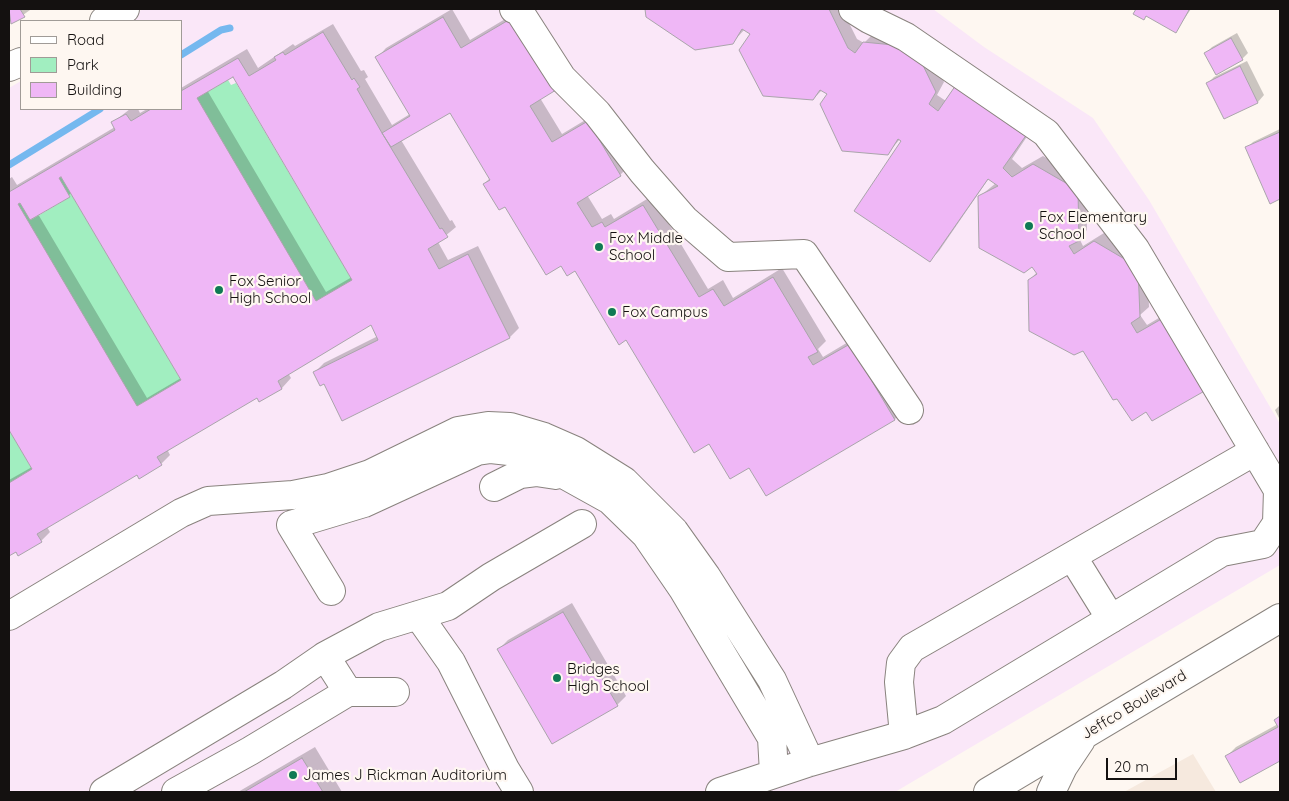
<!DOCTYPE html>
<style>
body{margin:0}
#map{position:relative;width:1289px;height:801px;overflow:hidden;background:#fef7f1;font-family:Quicksand,sans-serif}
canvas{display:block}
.frame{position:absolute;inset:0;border:10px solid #141110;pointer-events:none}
.legend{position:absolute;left:20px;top:20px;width:162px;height:90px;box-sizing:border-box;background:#fef7f1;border:1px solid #a09b97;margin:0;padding:6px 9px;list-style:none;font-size:15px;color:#141110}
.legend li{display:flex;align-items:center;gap:10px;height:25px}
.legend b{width:25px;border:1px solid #a09b97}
.scale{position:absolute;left:1106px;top:758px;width:71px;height:22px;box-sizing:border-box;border:2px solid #141110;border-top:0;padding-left:6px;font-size:15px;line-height:18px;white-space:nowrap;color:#141110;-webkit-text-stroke:4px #fef7f1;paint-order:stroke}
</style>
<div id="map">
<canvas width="1289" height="801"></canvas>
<div class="frame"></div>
<ul class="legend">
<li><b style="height:6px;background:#fff"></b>Road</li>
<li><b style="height:14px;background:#a1eec0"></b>Park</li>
<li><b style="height:14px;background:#efb7f6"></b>Building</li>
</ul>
<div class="scale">20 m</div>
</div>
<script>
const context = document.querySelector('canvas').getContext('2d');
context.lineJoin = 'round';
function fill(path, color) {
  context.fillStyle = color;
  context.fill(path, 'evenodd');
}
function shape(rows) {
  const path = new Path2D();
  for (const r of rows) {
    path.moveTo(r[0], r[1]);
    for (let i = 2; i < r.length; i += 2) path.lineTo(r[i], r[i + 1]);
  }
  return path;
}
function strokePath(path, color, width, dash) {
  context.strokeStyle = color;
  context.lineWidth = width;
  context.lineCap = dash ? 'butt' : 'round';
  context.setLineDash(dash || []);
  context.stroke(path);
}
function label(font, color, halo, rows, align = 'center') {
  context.font = font + ' Quicksand,sans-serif';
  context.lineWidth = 4.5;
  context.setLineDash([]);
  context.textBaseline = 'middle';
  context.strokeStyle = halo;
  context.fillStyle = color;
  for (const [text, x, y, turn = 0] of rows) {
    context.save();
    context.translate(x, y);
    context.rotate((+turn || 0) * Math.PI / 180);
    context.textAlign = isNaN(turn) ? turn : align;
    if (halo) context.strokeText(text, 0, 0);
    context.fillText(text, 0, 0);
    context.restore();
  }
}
fill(shape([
 [1193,754,1216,792,1124,792]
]), '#f6e9de');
fill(shape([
 [143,9,933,9,984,47,1093,118,1149,200,1280,424,1280,565,895,792,9,792,9,88,21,81,21,109,181,109,181,21,122,21]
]), '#fae7f8');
fill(shape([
 [228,80,231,85,236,83,352,280,316,301,197,98],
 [61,177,181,380,137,406,18,204,20,203,31,220,70,197,59,178],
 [9,430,32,469,9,483]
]), '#a1eec0');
fill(shape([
 [9,9,29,9,30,10,12,23,9,17],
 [452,9,470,40,522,9,540,98,562,134,597,113,629,166,620,175,587,195,602,219,611,214,614,219,652,196,708,289,723,280,733,298,782,268,826,341,818,349,823,357,860,335,904,409,895,419,766,495,749,467,710,442,627,339,575,269,561,264,484,184,490,178,450,111,401,140,450,221,452,220,456,227,438,242,448,260,478,246,519,328,510,337,324,382,315,372,324,363,378,336,372,324,288,373,291,378,282,388,259,401,257,396,167,449,170,455,161,464,137,474,47,527,50,532,41,541,9,555,9,480,32,467,9,428,9,179,12,177,17,185,115,127,112,123,130,109,138,109,140,113,147,109,181,109,181,88,247,49,258,68,293,44,295,46,333,24,361,71,364,70,368,77,365,79,392,125,410,114,377,58,386,48],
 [233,75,352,277,326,292,207,90],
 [72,193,181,378,147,398,38,214],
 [646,9,842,9,857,39,864,43,873,34,923,38,944,82,937,95,946,101,1040,117,1012,159,1022,168,1043,156,1086,181,1087,230,1079,238,1083,246,1104,233,1147,257,1149,307,1140,315,1147,325,1174,309,1147,410,1083,349,1029,281,1037,272,979,197,996,183,989,178,939,251,930,260,903,141,900,139,888,153,829,93,822,90,813,99,745,29,733,42,647,16],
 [1137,9,1191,9,1176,31,1147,15,1143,19,1134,14],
 [1237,33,1248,53,1242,59,1206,53,1212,47],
 [1247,61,1264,95,1258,102,1225,118,1208,83,1214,77],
 [1280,129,1280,198,1271,202,1247,148,1253,142],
 [1280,405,1280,420,1275,410],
 [572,603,626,696,617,705,498,650,508,640],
 [1280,715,1280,759,1241,781,1227,756,1236,747,1278,724,1276,720],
 [315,747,342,792,238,792]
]), '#0003');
strokePath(shape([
 [181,55,221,30,230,28],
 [9,165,100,109]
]), '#75b8ef', 7);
const building = shape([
 [9,9,20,9,25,17,11,24,9,9],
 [645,9,829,9,848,48,855,53,863,42,914,47,936,92,929,104,938,111,958,82,1032,127,1003,168,1012,177,1033,164,1078,190,1079,241,1069,246,1074,254,1094,241,1138,267,1140,317,1131,323,1137,333,1165,317,1208,389,1152,421,1146,412,1132,421,1117,399,1113,400,1083,351,1074,355,1029,331,1028,280,1037,274,1032,267,1024,273,979,248,978,196,998,186,988,179,930,262,854,211,901,141,898,139,888,155,842,151,820,104,827,94,820,90,813,100,763,96,739,50,750,34,742,29,733,44,695,50,646,17,645,9],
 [1136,9,1187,9,1189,10,1176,33,1146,16,1144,20,1133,14,1136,9],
 [443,17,461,48,512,18,556,90,530,106,552,142,588,121,621,176,577,203,592,227,602,222,605,227,643,205,699,297,713,289,724,306,773,277,818,352,808,357,813,365,850,344,895,420,766,496,749,468,730,479,709,444,694,453,626,340,619,345,575,271,567,276,561,266,546,275,505,207,499,210,483,184,490,180,450,113,391,147,382,133,410,116,375,57,443,17],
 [323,32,352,80,354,78,360,87,357,89,382,133,440,229,442,228,448,237,428,249,439,269,468,254,510,338,342,421,324,384,320,386,313,372,378,340,371,325,278,381,282,389,259,402,257,398,157,457,162,465,139,479,137,475,37,534,42,542,18,556,16,552,9,556,9,483,32,469,9,430,9,192,115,130,111,122,126,114,131,121,151,109,181,109,181,91,238,58,249,76,276,60,274,57,283,52,285,55,323,32],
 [233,77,352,280,316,301,197,98,233,77],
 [61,177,181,380,137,406,18,204,20,203,30,220,70,197,59,178,61,177],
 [1231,38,1243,60,1216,75,1204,53,1231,38],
 [1240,66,1258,103,1224,119,1206,83,1240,66],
 [1280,132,1280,199,1270,204,1245,147,1280,132],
 [563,612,618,706,552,744,497,649,563,612],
 [1280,716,1280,761,1240,783,1225,756,1278,727,1274,720,1280,716],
 [302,758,323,792,244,792,302,758]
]);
fill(building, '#efb7f6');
strokePath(building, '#aaa5ab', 1);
const minor = shape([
 [514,9,519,11,562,78,597,113,642,171,684,219,728,257,804,254,909,410],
 [104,21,125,9],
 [9,67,21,62],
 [494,487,520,474,536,472,556,475],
 [1072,556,1111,619],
 [331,591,291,525,364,503,477,451,491,449,509,451,547,465,610,500,646,535,683,589,772,738,774,773],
 [418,615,451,662,505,769,519,792],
 [9,616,181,513,208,501,293,495,328,488,370,474,458,431,488,426,510,427,544,437,576,451,624,481,674,531,706,576,772,680,810,762],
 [325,656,348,692,395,692],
 [904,735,899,682,901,663,912,648,1255,451],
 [104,792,283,685,325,656,379,627,448,606,491,577,582,524],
 [176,792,250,751,348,692],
 [720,792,810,762,904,735,943,720,1222,552,1263,544,1277,523,1278,490,1135,249,1046,133,906,37,869,19,853,9]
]);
const major = shape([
 [988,792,1280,618],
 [1051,792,1063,767,1081,740]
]);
strokePath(minor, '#89837e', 30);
strokePath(major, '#89837e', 30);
strokePath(minor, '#fff', 28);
strokePath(major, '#fff', 28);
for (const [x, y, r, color] of [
 [1029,226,5,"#0f7a54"],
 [599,247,5,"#0f7a54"],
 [219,290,5,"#0f7a54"],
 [612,312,5,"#0f7a54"],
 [557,678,5,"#0f7a54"],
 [293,775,5,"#0f7a54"]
]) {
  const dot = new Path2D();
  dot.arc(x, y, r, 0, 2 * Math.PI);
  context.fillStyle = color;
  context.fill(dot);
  strokePath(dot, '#fef7f1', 2);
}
label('15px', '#141110', '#fef7f1', [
 ["Fox Elementary",1039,217],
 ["School",1039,234],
 ["Fox Middle",609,238],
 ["School",609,255],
 ["Fox Senior",229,281],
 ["High School",229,298],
 ["Fox Campus",622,312],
 ["Bridges",567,669],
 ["High School",567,686],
 ["James J Rickman Auditorium",303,775]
], 'left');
label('15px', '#141110', '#fef7f1', [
 ["Jeffco Boulevard",1134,705,-31]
]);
</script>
